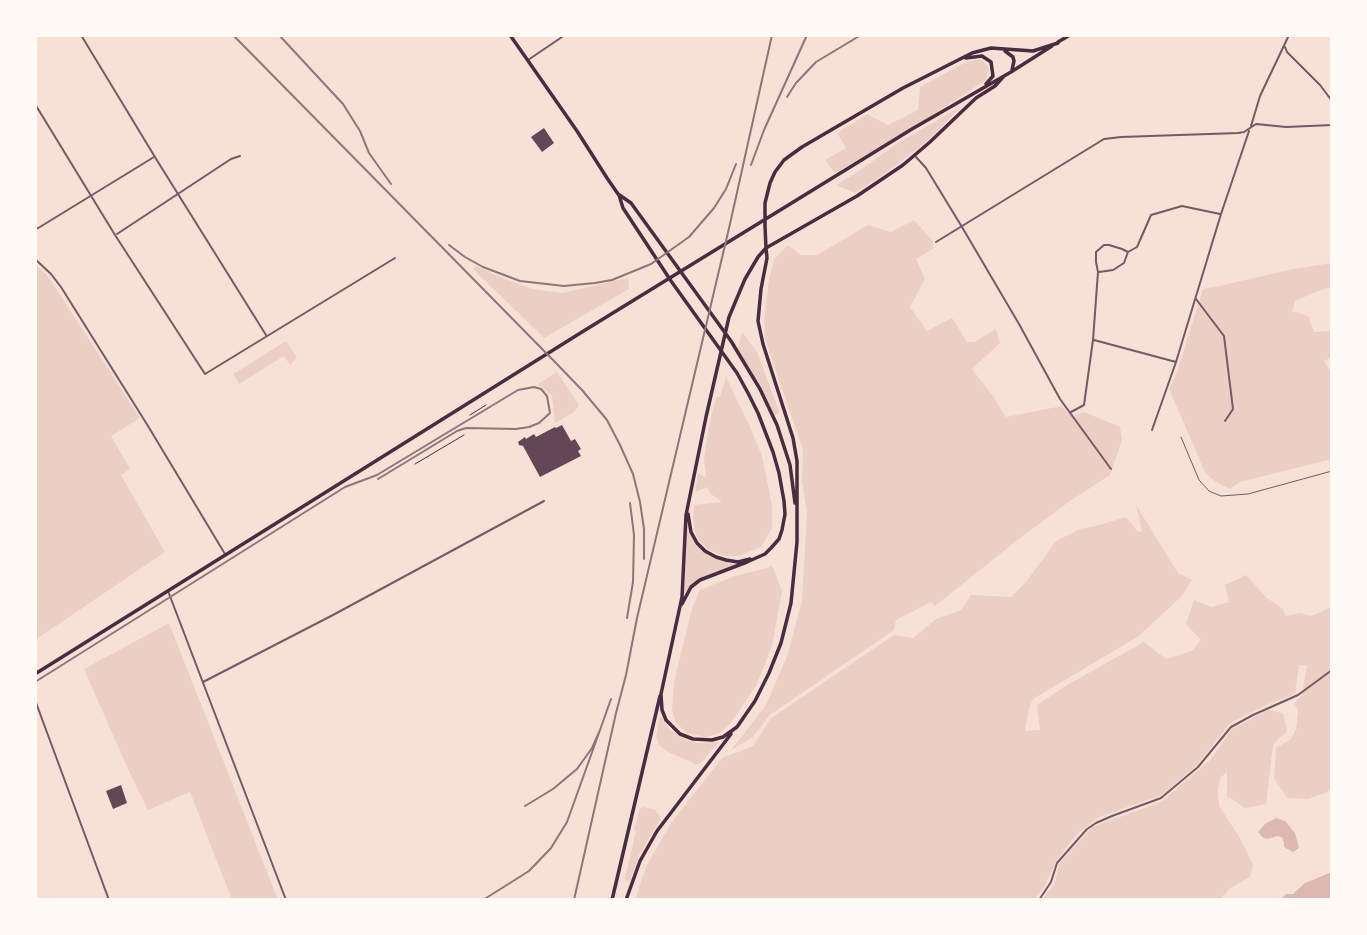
<!DOCTYPE html>
<style>
body{margin:0}
#map{position:relative;width:1367px;height:935px;overflow:hidden;background:#f7e1d7;font-family:"Source Sans 3",sans-serif}
canvas{display:block}
.frame{position:absolute;inset:0;border:37px solid #fffaf5;pointer-events:none}
</style>
<div id="map">
<canvas width="1367" height="935"></canvas>
<div class="frame"></div>
</div>
<script>
const context = document.querySelector('canvas').getContext('2d');
context.lineJoin = 'round';
function fill(path, color) {
  context.fillStyle = color;
  context.fill(path, 'evenodd');
}
function shape(rows) {
  const path = new Path2D();
  for (const r of rows) {
    path.moveTo(r[0], r[1]);
    for (let i = 2; i < r.length; i += 2) path.lineTo(r[i], r[i + 1]);
  }
  return path;
}
function strokePath(path, color, width, dash) {
  context.strokeStyle = color;
  context.lineWidth = width;
  context.lineCap = dash ? 'butt' : 'round';
  context.setLineDash(dash || []);
  context.stroke(path);
}
fill(shape([
 [975,60,982,60,986,64,989,69,986,80,902,135,835,173,825,160,846,148,837,133,867,114,888,125,918,110,920,87,964,63],
 [962,106,924,144,884,174,855,193,836,185,853,175,898,143],
 [914,220,933,241,933,249,916,259,925,279,910,307,927,331,952,318,967,342,974,342,996,329,1000,343,972,369,993,396,1006,417,1062,406,1072,416,1084,412,1120,427,1122,440,1110,475,1070,501,1020,538,935,606,931,602,896,620,894,630,770,715,752,738,731,750,766,705,788,654,802,600,807,513,802,481,803,450,765,339,764,320,769,279,775,258,788,245,801,255,817,255,868,225,891,232],
 [1332,263,1332,287,1318,291,1295,301,1292,311,1308,316,1314,332,1332,331,1332,357,1324,361,1332,374,1332,459,1240,482,1230,489,1213,480,1205,472,1169,389,1177,372,1203,289,1224,285,1288,270],
 [35,264,48,276,140,418,111,436,130,469,121,475,165,552,35,640],
 [477,266,490,273,532,289,562,293,628,278,629,289,544,338,473,269],
 [742,332,757,352,780,413,774,416,761,386,738,349],
 [286,341,297,357,290,365,284,356,239,384,233,374],
 [557,372,579,405,574,412,555,423,552,396,538,384],
 [726,377,750,427,762,456,772,505,772,528,761,547,738,556,723,556,707,549,697,538,693,519,694,505,722,502,711,494,707,487,695,492,698,473,706,477,704,459,709,426,716,397,720,397],
 [1136,505,1178,573,1192,580,1182,596,1139,636,1033,699,1029,708,1025,731,1040,730,1037,705,1067,685,1144,642,1166,659,1192,651,1201,640,1186,624,1194,600,1211,607,1229,602,1225,585,1246,575,1267,598,1283,609,1286,616,1299,613,1311,616,1332,607,1332,758,1330,760,1332,765,1332,786,1328,792,1308,799,1287,798,1274,778,1276,748,1291,739,1296,729,1298,711,1294,703,1302,695,1307,665,1299,665,1295,694,1266,705,1230,723,1197,765,1162,795,1099,817,1077,834,1056,861,1045,886,1034,900,635,900,646,867,671,823,722,758,753,746,771,718,894,635,913,638,936,619,961,610,971,595,1011,597,1026,582,1056,541,1080,529,1099,525,1126,517,1138,532,1142,531],
 [686,515,697,543,716,557,738,562,759,557,696,582,686,595,680,610],
 [772,565,782,591,772,646,756,686,730,724,720,733,706,737,687,733,676,723,672,710,674,682,692,608,700,590,735,576,767,568],
 [169,623,236,793,278,900,232,900,190,792,148,810,128,769,84,669],
 [1268,710,1283,713,1287,731,1273,745,1266,804,1245,808,1227,796,1227,772,1220,778,1218,790,1219,806,1240,838,1253,865,1250,877,1229,889,1220,900,1042,900,1055,883,1059,864,1092,827,1161,802,1210,760,1232,729],
 [660,715,670,730,684,739,698,743,719,742,701,763,696,765,692,762,668,752,660,746,656,737],
 [643,807,655,810,660,816,660,820,639,855,631,879,627,882,625,878,636,831,634,831,639,810]
]), '#ebcfc5');
fill(shape([
 [1276,818,1285,821,1295,833,1299,848,1293,852,1284,847,1284,843,1282,837,1277,836,1267,839,1262,837,1258,832,1265,824],
 [1332,872,1332,900,1280,900,1286,894,1293,894,1305,883]
]), '#dcb8b0');
fill(shape([
 [544,128,554,143,542,152,531,137],
 [562,425,571,441,575,439,581,449,578,451,581,456,540,477,523,446,519,445,518,442,525,437,526,439,534,434,536,437,555,427,556,428],
 [121,785,127,803,113,809,106,791]
]), '#644757');
strokePath(shape([
 [470,415,486,405],
 [415,464,464,435]
]), '#4a2c40', 1);
strokePath(shape([
 [1181,437,1199,480,1209,491,1221,496,1248,494,1332,471]
]), '#755966', 1);
strokePath(shape([
 [81,35,158,162,266,335],
 [1285,47,1287,52,1320,85,1332,101],
 [528,60,565,35],
 [35,104,115,235,205,374,395,258],
 [1251,126,1260,96,1289,35],
 [916,157,926,168,962,227,1019,324,1060,399,1111,469],
 [35,230,154,157],
 [117,234,231,159,240,156],
 [936,242,1104,139,1121,137,1238,133,1244,132,1256,124,1286,127,1332,125],
 [35,259,51,274,61,287,148,426,225,554],
 [1099,272,1113,270,1124,263,1128,252,1137,247,1151,215,1182,206,1220,214],
 [1196,299,1224,336,1233,409,1225,421],
 [1094,340,1176,362],
 [1071,412,1084,405,1093,340,1098,272,1096,262,1096,252,1104,245,1109,245,1122,249,1128,252],
 [1152,430,1176,362,1221,214,1249,131],
 [168,591,286,900],
 [203,682,333,615,544,501],
 [35,700,109,900],
 [1039,900,1051,882,1057,863,1087,829,1096,823,1112,816,1161,798,1198,767,1231,727,1253,715,1298,695,1332,670]
]), '#755966', 2);
strokePath(shape([
 [510,35,577,131,607,178,618,194,631,203,731,341,760,389,777,425,790,465,795,503],
 [1058,42,1070,35],
 [1005,51,1013,57,1014,61,1012,70],
 [966,58,982,56,991,62,993,76,986,84],
 [1004,76,995,86,976,98,930,142,903,165,857,196,766,248,758,257,745,279,729,317,706,417,686,515,682,597,661,694,662,710,666,720,680,734,693,739,712,740,723,737,737,727,755,701,769,673,781,643,791,603,797,542,797,461,793,438,763,344,758,321,761,289,767,258,766,248,765,226,765,203,770,183,775,172,784,160,802,147,903,88,972,53,991,48,1033,51,1058,43],
 [619,195,623,208,671,281,737,373,748,393,758,413,773,452,779,473,784,501,785,514,782,530,779,539,771,548,765,554,747,562,700,580,691,587,682,604],
 [688,514,691,532,697,543,705,551,716,557,726,560,738,562,750,559],
 [35,674,582,332,912,129,1011,72,1052,46],
 [612,900,660,696],
 [626,900,640,861,657,831,731,734]
]), '#4a2c40', 3.5);
strokePath(shape([
 [35,682,345,487,377,475,518,390,534,387,541,389,547,396,550,413,539,423,529,427,516,429,466,428,457,431,378,479]
]), '#8f747c', 2);
strokePath(shape([
 [233,35,554,361,582,390,607,420,620,445,633,474,640,502,644,529,644,559],
 [279,35,343,104,360,131,369,153,391,184],
 [787,97,796,83,816,62,861,35],
 [751,165,764,130,807,35],
 [449,245,465,257,483,267,520,281,564,286,595,283,612,280,651,264,689,237,714,208,726,189,736,164],
 [627,618,633,582,634,535,630,503],
 [525,806,553,789,577,769,592,748,600,730,611,699],
 [483,900,529,871,551,848,567,822,600,730],
 [574,900,616,713,626,675,637,618,730,224,772,35]
]), '#8f747c', 2);
</script>
